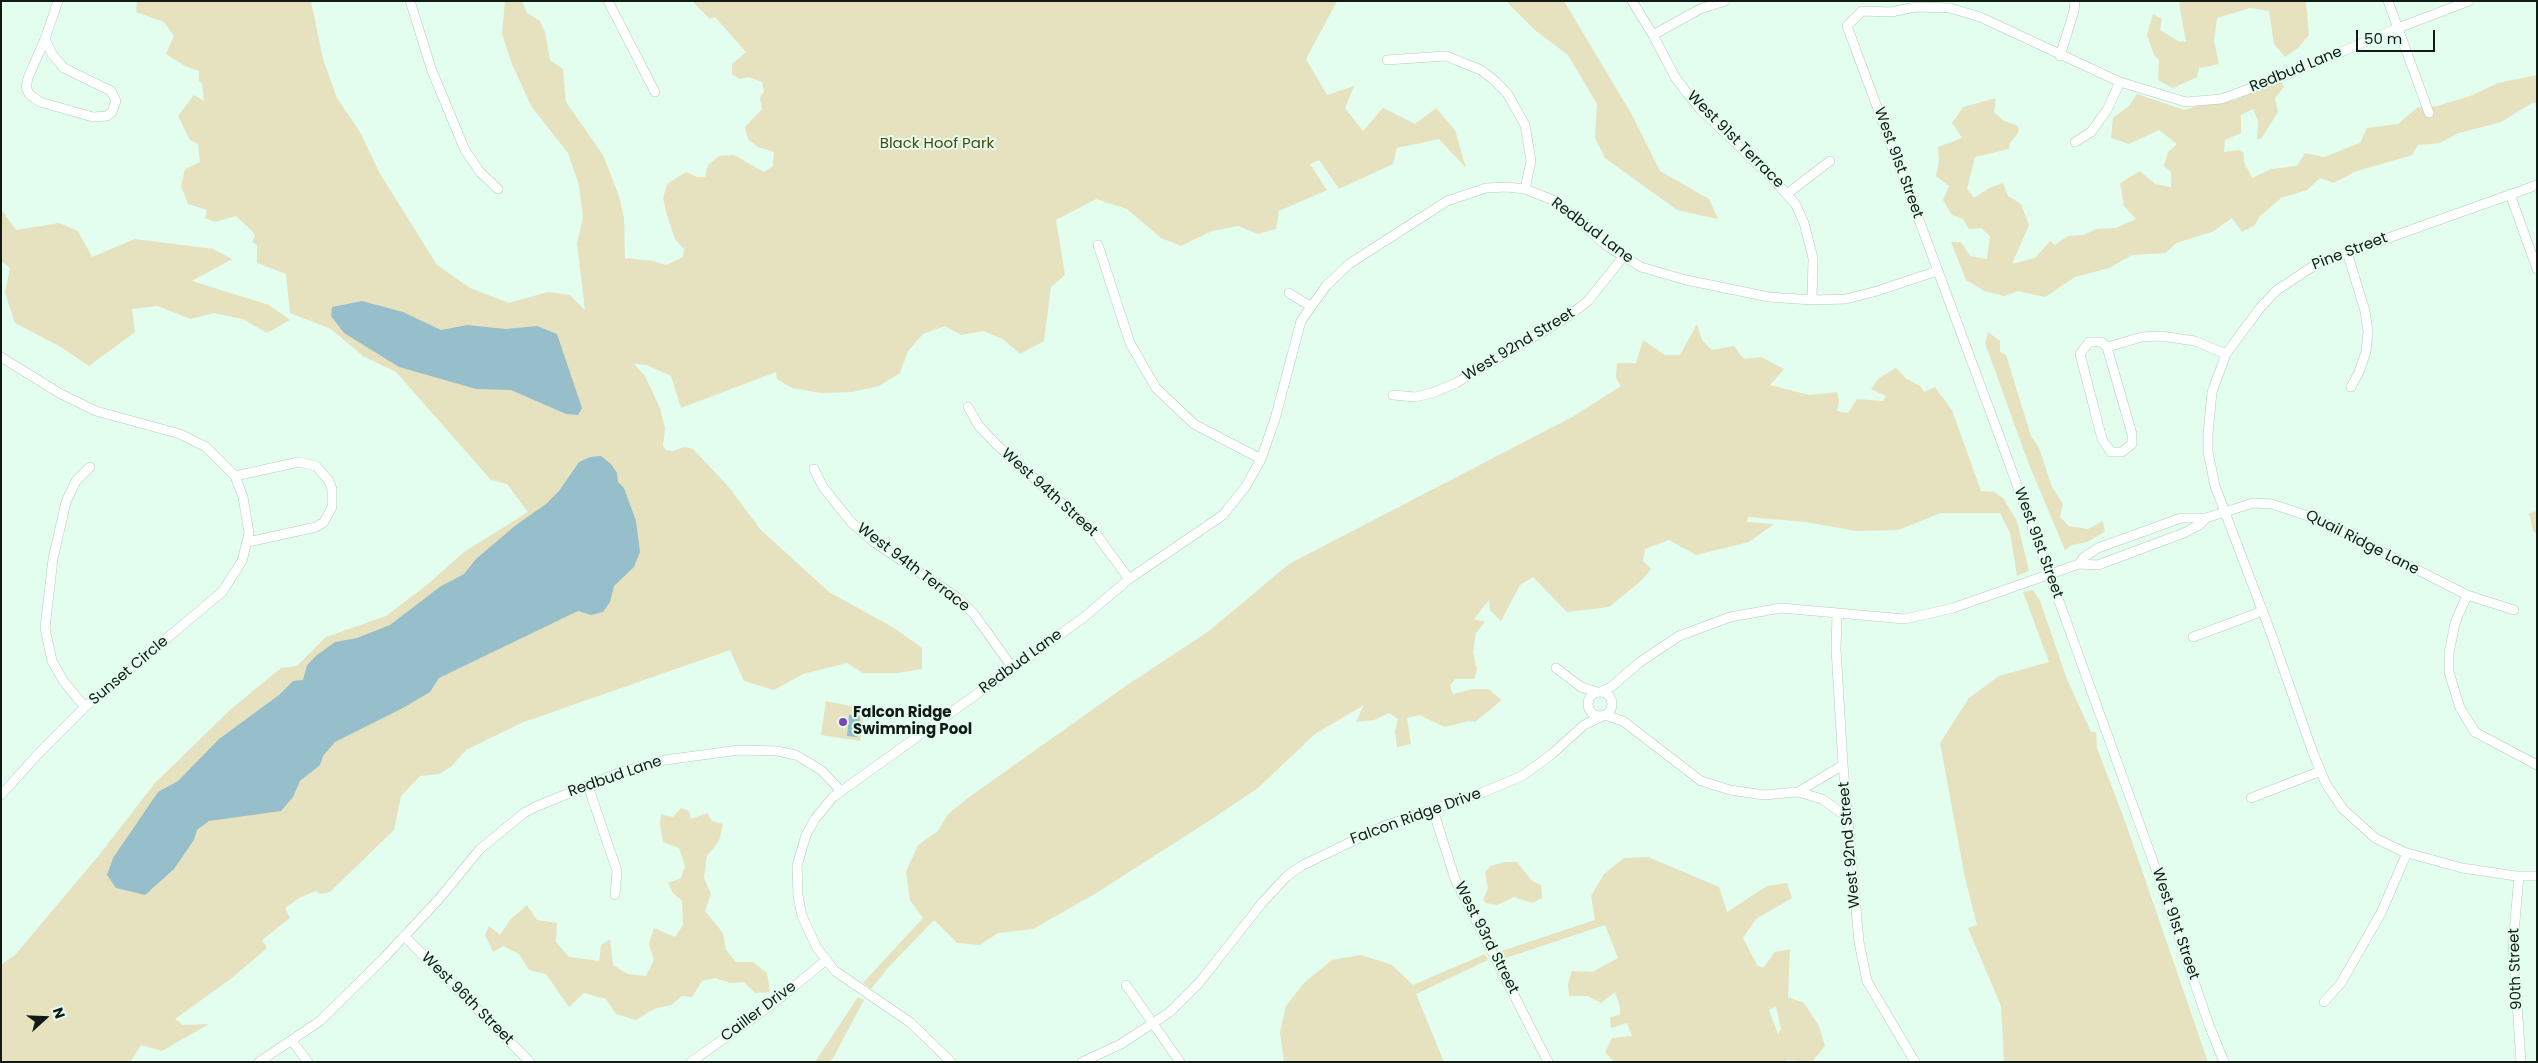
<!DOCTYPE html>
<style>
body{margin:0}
#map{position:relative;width:2538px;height:1063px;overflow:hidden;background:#e3fdee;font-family:Poppins,sans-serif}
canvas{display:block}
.frame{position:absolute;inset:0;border:2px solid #111a15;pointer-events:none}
.north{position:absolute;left:20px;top:993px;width:50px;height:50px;-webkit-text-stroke:4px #e3fdee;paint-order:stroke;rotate:70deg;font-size:14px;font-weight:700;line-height:20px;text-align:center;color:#111a15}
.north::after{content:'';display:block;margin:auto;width:18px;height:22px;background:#111a15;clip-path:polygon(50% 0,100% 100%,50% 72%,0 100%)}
.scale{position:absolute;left:2356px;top:30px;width:79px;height:22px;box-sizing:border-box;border:2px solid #111a15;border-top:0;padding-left:6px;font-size:15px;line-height:18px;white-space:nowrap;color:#111a15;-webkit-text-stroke:4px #e3fdee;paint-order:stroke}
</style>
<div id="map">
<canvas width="2538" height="1063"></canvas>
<div class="frame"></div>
<div class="north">N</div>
<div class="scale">50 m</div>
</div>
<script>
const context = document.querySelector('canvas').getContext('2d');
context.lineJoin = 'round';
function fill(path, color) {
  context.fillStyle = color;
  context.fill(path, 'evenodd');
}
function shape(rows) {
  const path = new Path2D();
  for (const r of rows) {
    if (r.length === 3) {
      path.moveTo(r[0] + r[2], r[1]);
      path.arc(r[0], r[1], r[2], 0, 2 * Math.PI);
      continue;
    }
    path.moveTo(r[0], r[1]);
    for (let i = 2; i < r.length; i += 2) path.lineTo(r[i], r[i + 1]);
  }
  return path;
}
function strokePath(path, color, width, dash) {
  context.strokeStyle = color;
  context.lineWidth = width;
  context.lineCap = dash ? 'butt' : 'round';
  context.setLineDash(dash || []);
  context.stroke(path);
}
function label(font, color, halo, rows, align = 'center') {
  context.font = font + ' Poppins,sans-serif';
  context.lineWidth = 4;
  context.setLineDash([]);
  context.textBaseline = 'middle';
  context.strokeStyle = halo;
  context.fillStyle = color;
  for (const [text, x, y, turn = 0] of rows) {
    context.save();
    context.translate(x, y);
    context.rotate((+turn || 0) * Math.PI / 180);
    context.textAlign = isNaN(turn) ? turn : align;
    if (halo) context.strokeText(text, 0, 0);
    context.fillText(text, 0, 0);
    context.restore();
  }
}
fill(shape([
 [137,1,311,1,323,59,337,98,360,132,379,172,437,265,470,288,509,303,548,292,570,295,585,310,577,244,583,217,579,185,568,153,531,106,512,64,502,34,505,1,522,1,527,13,540,21,545,32,550,60,563,69,566,102,603,155,619,196,624,218,625,258,653,261,666,265,683,257,684,249,675,239,667,215,663,198,667,184,686,172,697,177,705,177,708,165,719,156,734,155,764,172,773,166,774,152,758,147,748,139,745,127,762,109,760,98,764,91,762,82,749,77,739,79,732,74,732,64,746,52,715,17,710,19,692,1,1337,1,1306,59,1327,95,1354,86,1345,108,1363,131,1383,108,1415,124,1436,108,1455,130,1466,168,1439,139,1397,148,1393,164,1339,189,1319,160,1310,164,1327,190,1279,211,1276,229,1258,234,1238,226,1212,231,1181,246,1161,238,1127,209,1096,199,1056,220,1065,275,1051,287,1044,341,1020,354,1003,339,983,331,961,335,945,326,923,334,908,351,900,373,879,386,852,392,821,393,792,388,777,379,776,372,681,408,671,376,647,365,634,364,645,376,660,408,665,428,663,446,666,450,672,451,685,447,693,449,727,485,761,530,829,592,894,628,922,648,922,669,898,673,863,673,847,663,803,674,774,690,744,681,730,650,521,723,466,750,451,767,439,774,420,776,401,796,394,830,330,892,320,894,316,891,301,897,285,908,290,918,262,940,267,948,232,978,175,1019,183,1025,209,1024,162,1051,141,1045,130,1062,1,1062,1,965,15,955,100,854,155,783,231,709,281,668,297,666,326,637,386,616,428,584,464,552,528,512,507,484,491,480,396,372,363,356,331,329,290,313,286,274,257,263,257,245,252,242,255,236,252,231,236,216,215,222,205,218,207,210,188,204,181,186,185,169,200,162,198,144,190,140,178,116,194,95,204,101,202,83,199,81,199,71,185,66,166,54,174,36,164,22,136,12],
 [1506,1,1564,1,1632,115,1660,171,1709,199,1718,219,1677,210,1605,158,1595,138,1597,104,1568,55,1536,31],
 [2182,1,2306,1,2309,35,2298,48,2285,57,2274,44,2269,11,2250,8,2217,18,2214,41,2219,64,2199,68,2197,77,2173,88,2158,80,2159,60,2154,55,2147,35,2153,14,2162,19,2160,30,2178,41,2186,42,2179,3],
 [2537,75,2537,103,2532,103,2501,122,2459,133,2440,143,2418,145,2412,155,2354,172,2334,183,2320,178,2307,190,2281,198,2260,216,2255,225,2242,232,2232,218,2212,232,2176,243,2166,253,2132,255,2109,268,2075,277,2045,297,2018,291,2004,296,1984,291,1966,280,1951,242,1961,242,1970,256,1987,259,1990,236,1981,228,1969,229,1963,219,1952,215,1943,200,1949,186,1936,176,1939,161,1938,147,1962,138,1952,123,1963,107,1996,98,1994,112,2004,121,2018,126,2019,132,2010,143,2009,149,1975,157,1967,189,1974,198,1989,188,2003,183,2008,196,2021,204,2029,225,2012,264,2035,258,2050,241,2055,245,2068,236,2084,235,2096,229,2116,228,2136,219,2124,206,2120,183,2140,171,2155,184,2171,187,2171,172,2164,166,2168,152,2177,144,2159,130,2129,144,2111,138,2113,118,2129,106,2137,94,2184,110,2208,103,2235,100,2280,80,2284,87,2275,98,2278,112,2261,139,2257,139,2258,121,2253,109,2241,115,2241,133,2225,140,2224,152,2239,150,2244,153,2244,162,2252,178,2271,169,2297,166,2305,153,2324,157,2360,143,2367,128,2398,124,2418,107,2437,106,2470,96,2498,83],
 [1,209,16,230,59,223,78,231,92,257,135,239,213,249,232,259,192,281,269,305,290,320,267,333,243,319,214,313,191,319,157,306,132,309,135,332,89,366,61,347,15,323,5,293,10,268,1,261],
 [1697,324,1702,340,1712,350,1734,346,1744,359,1761,357,1784,369,1770,385,1809,395,1837,392,1839,401,1837,411,1848,413,1857,399,1883,401,1886,396,1871,389,1879,378,1896,368,1907,379,1920,386,1924,392,1935,387,1952,410,1981,491,1994,492,2003,498,2017,521,2029,571,2017,576,2010,533,2000,513,1941,513,1898,530,1856,531,1806,522,1748,517,1747,522,1774,524,1749,542,1696,555,1669,540,1645,549,1643,561,1651,569,1642,580,1609,607,1567,612,1533,577,1520,585,1501,621,1490,610,1489,600,1474,619,1485,622,1476,633,1473,652,1477,670,1474,679,1455,679,1450,686,1453,694,1473,689,1488,689,1502,700,1475,722,1468,721,1445,727,1419,715,1407,718,1411,744,1397,747,1395,731,1398,719,1389,713,1374,720,1356,722,1364,705,1315,734,1258,788,1215,817,1098,892,1033,929,998,933,980,945,957,943,934,920,887,969,871,989,863,983,923,918,910,900,906,872,918,845,938,831,948,814,972,795,1130,683,1209,631,1289,564,1574,416,1621,386,1616,378,1617,363,1636,363,1643,340,1665,355,1680,355],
 [1988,332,2000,341,2000,352,2006,355,2031,436,2039,448,2052,487,2063,504,2060,517,2069,526,2088,529,2103,521,2105,532,2087,542,2072,545,2065,550,2028,462,1985,343],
 [2537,511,2537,534,2533,531,2529,513],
 [2033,590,2040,601,2067,679,2091,732,2096,732,2097,748,2126,824,2208,1062,2004,1062,2001,1006,1968,928,1977,925,1965,878,1940,743,1969,698,1999,676,2049,662,2023,592],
 [826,701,865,709,860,741,821,735],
 [681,808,689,811,691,819,707,813,712,821,723,824,719,841,707,856,704,878,711,894,705,911,723,933,726,950,736,962,753,962,767,973,770,992,755,993,744,982,730,983,715,978,702,981,692,997,682,996,671,1005,654,1009,636,1020,616,1014,606,999,584,993,569,1007,546,974,529,970,519,954,503,946,493,952,485,935,489,926,500,935,510,920,527,905,537,920,557,923,556,942,569,957,599,961,601,945,610,939,613,965,628,974,646,976,654,960,649,944,654,928,675,937,683,925,682,901,673,893,668,883,681,878,685,866,679,848,663,842,660,824,661,814,673,817],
 [1648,857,1719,887,1727,912,1767,886,1787,883,1792,898,1756,919,1743,938,1757,965,1763,968,1775,952,1790,949,1788,997,1804,1003,1819,1026,1825,1046,1812,1062,1786,1060,1787,1062,1614,1062,1605,1052,1612,1038,1632,1036,1627,1023,1611,1028,1610,1017,1620,1015,1620,1007,1615,992,1601,1003,1588,996,1569,996,1568,984,1572,971,1592,972,1618,958,1605,925,1503,959,1499,952,1595,920,1591,896,1604,874,1624,858],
 [1776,1006,1781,1029,1778,1034,1769,1010],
 [1505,862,1517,862,1532,881,1541,885,1542,898,1533,903,1514,897,1497,905,1486,903,1483,900,1488,888,1485,873,1490,866],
 [1485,954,1488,960,1416,994,1444,1062,1284,1062,1280,1032,1286,1006,1304,983,1332,960,1361,955,1392,965,1413,985],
 [858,997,864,1000,833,1058,830,1062,815,1062]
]), '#e6e2c0');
fill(shape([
 [362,301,403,312,441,330,467,325,506,329,537,326,557,334,582,408,578,415,566,414,511,390,476,389,399,367,344,333,331,316,332,307],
 [601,456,611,464,617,473,618,482,624,488,636,521,640,552,634,567,614,586,610,602,603,612,591,615,578,611,439,678,430,692,403,708,335,742,323,756,320,765,300,781,293,797,281,811,209,821,197,830,194,840,174,869,145,895,116,888,107,875,113,858,158,792,178,781,219,739,279,695,293,681,303,680,307,665,317,655,335,642,357,638,390,625,441,586,464,574,476,559,516,525,546,504,559,491,579,462,590,457],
 [849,715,860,716,857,737,847,736]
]), '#96bfcb');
const street = shape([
 [410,1,432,71,465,150,480,172,498,189],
 [608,1,655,92],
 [1632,1,1653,35,1675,77,1687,93,1700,109,1775,181,1796,205,1804,223,1813,258,1812,300],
 [2388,1,2429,113],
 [1653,35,1700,9,1725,1],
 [45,39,52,54,64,68,111,91,116,101,112,112,107,116,93,117,40,102,29,94,26,87,28,78,45,39],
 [45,39,58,1],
 [2060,56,2074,11,2075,1],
 [1387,60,1446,56,1481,70,1494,80,1507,93,1525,125,1531,161,1525,189],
 [2075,142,2091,132,2107,110,2120,82],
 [2537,185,2318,263,2277,290,2260,308,2226,354,2212,392,2208,433,2208,452,2215,486,2272,636,2313,753,2326,784,2343,809,2375,838,2404,852,2462,868,2516,876,2537,876],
 [1788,193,1830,161],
 [2510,194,2537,269],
 [1098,245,1130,343,1156,388,1194,424,1261,459],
 [2347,252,2365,311,2368,331,2366,352,2359,372,2351,387],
 [1289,293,1310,306],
 [2089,342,2101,342,2107,347,2132,434,2132,444,2122,452,2111,452,2102,439,2080,354,2089,342],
 [2107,347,2142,337,2161,336,2195,341,2226,354],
 [1,357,61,394,96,411,180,434,206,447,235,476,243,497,249,533,242,561,222,592,85,707,39,753,1,795],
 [1393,395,1415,397,1432,393,1456,383,1566,318,1588,301,1623,257],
 [968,407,979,426,995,443,1096,534,1129,579],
 [814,469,823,487,851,522,874,542,958,598,974,614,1012,667],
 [235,476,299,462,316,466,329,481,332,489,332,507,324,522,316,527,248,542],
 [2079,564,2084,557,2098,548,2181,518,2206,518,2253,503,2272,504,2317,519,2467,595,2514,610],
 [2467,595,2455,623,2449,653,2449,672,2460,708,2475,732,2537,765],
 [1837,614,1836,649,1843,765,1859,942,1867,981,1915,1062],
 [2193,637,2263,611],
 [1556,668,1581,687,1597,692],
 [1600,704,12],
 [1600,692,1611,687,1640,662,1679,636,1730,617,1781,608,1905,619,1953,608,2079,564,2098,565,2184,533,2199,525,2206,518],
 [85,707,64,682,52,661,45,628,53,559,66,502,76,481,90,467],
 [1605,715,1623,721,1701,781,1730,790,1764,795,1798,792,1822,799,1847,817],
 [588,786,617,871,615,895],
 [1798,792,1843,765],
 [2251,798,2321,771],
 [1433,810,1455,879,1548,1062],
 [2519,876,2513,944,2521,1062],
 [404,936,530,1062],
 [1126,985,1180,1062],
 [2324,1002,2341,983,2381,913,2407,853],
 [292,1041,308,1062],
 [259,1062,320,1021,383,959,439,899,480,849,524,813,535,807,621,772,665,760,739,750,777,751,796,755,821,770,841,791],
 [691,1062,774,1003,825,961],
 [951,1062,911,1023,835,971,817,948,802,916,798,896,797,866,806,835,815,819,833,797,1083,618,1129,579,1223,515,1246,486,1261,459,1275,419,1301,321,1326,286,1349,264,1447,201,1486,188,1507,187,1525,189,1555,201,1607,246,1641,267,1686,280,1769,297,1812,300,1846,299,1877,291,1937,271],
 [1082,1062,1121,1044,1170,1012,1199,983,1262,903,1286,877,1301,866,1384,826,1484,792,1522,776,1552,754,1584,725,1603,716],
 [2224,1062,2209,1025,2153,861,2000,438,1847,26,1862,11,1891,12,1916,7,1950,8,1980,17,2120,82,2186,102,2221,99,2277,79,2398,28,2469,1]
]);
strokePath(street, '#b3ccbd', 10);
strokePath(street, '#fff', 9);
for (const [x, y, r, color] of [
 [843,722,5,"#7d43b9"]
]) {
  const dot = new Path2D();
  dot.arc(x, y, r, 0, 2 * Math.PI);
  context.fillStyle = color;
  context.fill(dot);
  strokePath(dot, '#e3fdee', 2);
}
label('15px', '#111a15', '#e3fdee', [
 ["Redbud Lane",2296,70,-22],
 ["West 91st Terrace",1735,140,45],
 ["West 91st Street",1898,163,70],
 ["Redbud Lane",1592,231,37],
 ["Pine Street",2350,252,-21],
 ["West 92nd Street",1519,345,-31],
 ["West 94th Street",1049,493,42],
 ["West 91st Street",2038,543,70],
 ["Quail Ridge Lane",2362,543,27],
 ["West 94th Terrace",913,568,37],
 ["Redbud Lane",1021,662,-36],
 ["Sunset Circle",129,671,-40],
 ["Redbud Lane",615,777,-19],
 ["Falcon Ridge Drive",1416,817,-20],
 ["West 92nd Street",1850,845,-95],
 ["West 91st Street",2175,924,71],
 ["West 93rd Street",1486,938,63],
 ["90th Street",2516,969,-92],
 ["West 96th Street",467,999,45],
 ["Cailler Drive",759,1012,-37]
]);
label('15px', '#4e470a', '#e3fdee', [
 ["Black Hoof Park",937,144]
]);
label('bold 15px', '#111a15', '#e3fdee', [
 ["Falcon Ridge",853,713],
 ["Swimming Pool",853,730]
], 'left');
</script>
